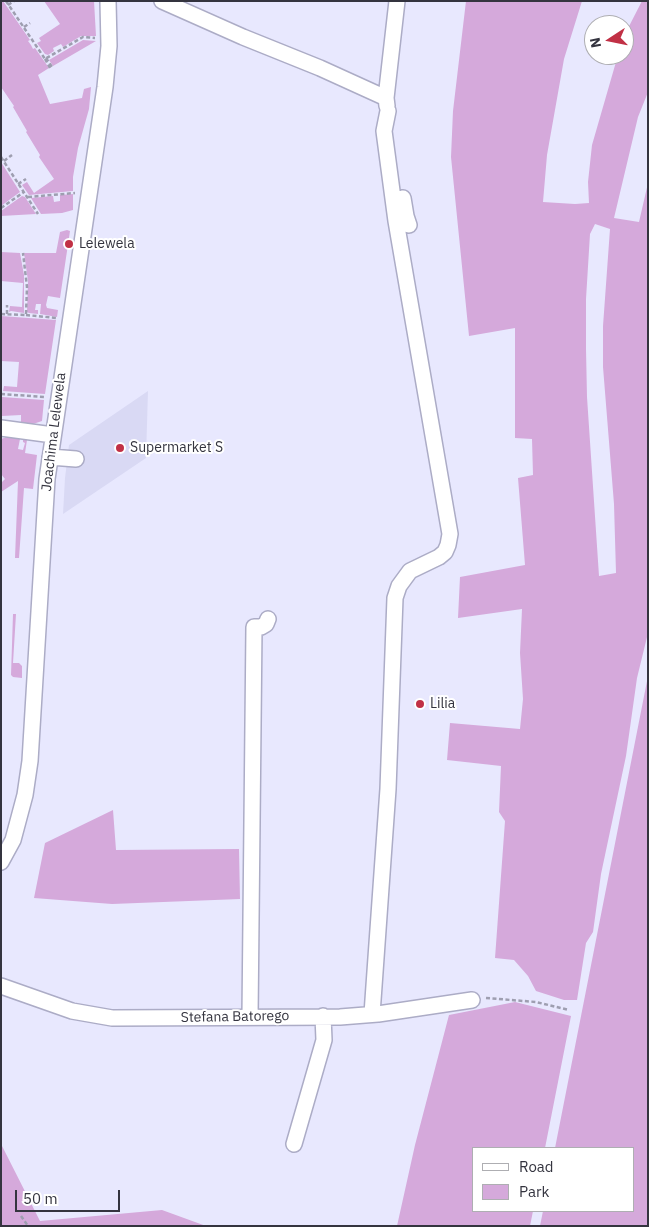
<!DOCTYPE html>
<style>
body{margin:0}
#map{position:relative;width:649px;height:1227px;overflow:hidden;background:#e8e8fe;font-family:"IBM Plex Sans",sans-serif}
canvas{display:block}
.frame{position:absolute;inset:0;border:2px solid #34343f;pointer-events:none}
.legend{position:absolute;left:472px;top:1147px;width:162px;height:65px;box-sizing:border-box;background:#fff;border:1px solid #aeaeb2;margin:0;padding:6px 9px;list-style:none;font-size:15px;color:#34343f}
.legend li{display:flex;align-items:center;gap:10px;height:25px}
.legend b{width:25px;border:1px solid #aeaeb2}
.north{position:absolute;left:584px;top:15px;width:50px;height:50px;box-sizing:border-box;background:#fff;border:1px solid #aeaeb2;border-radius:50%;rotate:259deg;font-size:14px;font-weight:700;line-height:20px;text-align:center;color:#34343f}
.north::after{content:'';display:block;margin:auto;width:18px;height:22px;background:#c13045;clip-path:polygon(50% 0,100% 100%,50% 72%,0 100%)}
.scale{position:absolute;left:15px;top:1190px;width:105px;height:22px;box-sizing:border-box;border:2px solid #34343f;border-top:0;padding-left:6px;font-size:15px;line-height:18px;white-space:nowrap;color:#34343f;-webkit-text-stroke:4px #fff;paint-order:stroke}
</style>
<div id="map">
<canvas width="649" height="1227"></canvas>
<div class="frame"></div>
<ul class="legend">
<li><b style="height:6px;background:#fff"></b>Road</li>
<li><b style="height:14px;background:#d5a9db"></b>Park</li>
</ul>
<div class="north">N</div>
<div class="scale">50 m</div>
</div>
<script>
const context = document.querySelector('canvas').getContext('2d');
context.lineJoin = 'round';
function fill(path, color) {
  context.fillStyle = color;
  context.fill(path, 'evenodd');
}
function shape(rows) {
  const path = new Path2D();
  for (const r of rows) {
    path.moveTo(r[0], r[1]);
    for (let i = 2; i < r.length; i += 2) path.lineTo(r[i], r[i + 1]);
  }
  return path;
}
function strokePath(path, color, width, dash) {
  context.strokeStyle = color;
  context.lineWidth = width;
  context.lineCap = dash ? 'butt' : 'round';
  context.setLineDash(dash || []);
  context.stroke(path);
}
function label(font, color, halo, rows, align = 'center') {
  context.font = font + ' "IBM Plex Sans",sans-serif';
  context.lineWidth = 4;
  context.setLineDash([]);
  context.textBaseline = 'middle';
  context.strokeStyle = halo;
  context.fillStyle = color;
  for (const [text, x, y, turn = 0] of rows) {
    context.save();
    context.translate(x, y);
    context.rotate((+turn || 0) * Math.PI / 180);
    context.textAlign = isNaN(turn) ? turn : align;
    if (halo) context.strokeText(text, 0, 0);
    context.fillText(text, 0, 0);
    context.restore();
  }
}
fill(shape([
 [148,391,146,458,63,514,65,478,69,445]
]), '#d9d9f4');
fill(shape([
 [1,1,3,1,30,40,28,41,31,45,33,49,35,48,49,68,38,75,50,104,82,98,84,89,91,87,89,109,78,148,73,177,73,191,29,195,22,185,27,182,34,193,54,179,39,157,40,155,26,132,27,131,13,107,14,106,1,87],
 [44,1,94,1,96,36,81,36,63,47,61,44,53,48,54,51,48,55,45,54,37,43,41,41,39,38,60,24],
 [466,1,582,1,564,59,547,155,543,202,575,204,589,203,588,182,592,145,618,55,624,55,624,36,642,1,648,1,648,92,638,117,614,218,639,222,648,183,648,633,637,678,626,756,601,874,593,932,586,943,577,1000,564,1000,536,991,528,976,514,960,495,958,505,821,499,812,501,766,447,760,450,723,520,729,523,699,520,653,522,609,458,618,460,577,525,565,518,478,533,475,532,439,515,438,515,328,469,336,451,157,453,111],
 [595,224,610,229,603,326,603,367,614,504,616,573,599,576,587,397,586,349,586,299,590,234],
 [83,40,96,41,53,66,49,60],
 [1,162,20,192,1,206],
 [73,194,73,210,62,213,41,214,31,198,53,196,54,202,60,201,60,195],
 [22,196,25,197,36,214,1,216,1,211],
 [67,230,70,231,60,298,48,296,46,305,47,308,58,310,57,317,40,314,41,304,36,304,35,310,38,310,38,314,29,313,27,312,28,281,24,253,56,253,60,232],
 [1,252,20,253,24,275,24,313,11,311,9,312,10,306,22,307,23,283,1,281],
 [1,316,56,320,45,394,3,391,4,386,17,387,19,362,1,361],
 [2,397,44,400,42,421,27,426,21,426,21,415,2,416],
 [7,437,20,439,18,449,23,450,25,443,23,442,23,440,27,440,25,453,37,455,33,489,24,488,19,558,15,558,18,481,1,492,1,483,5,479,1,474,1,439],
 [13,614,16,614,13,663,19,663,22,666,22,678,13,677,11,675],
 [648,676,648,1226,540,1226,543,1211,633,1211,633,1148,555,1148],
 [113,810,116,850,239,849,240,899,112,904,34,898,45,843],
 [515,1002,571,1016,545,1148,473,1148,473,1211,533,1211,530,1226,397,1226,415,1145,449,1015],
 [1,1144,40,1221,162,1210,206,1226,1,1226]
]), '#d5a9db');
const minor = shape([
 [162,1,243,37,320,68,386,98],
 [387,106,386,98,397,1],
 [403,198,406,216,409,225],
 [1,428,53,435],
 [50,457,76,459],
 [1,862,13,840,25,795,30,761,47,479,105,87,109,46,108,1],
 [1,986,72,1011,112,1018,340,1017,378,1014,472,1000],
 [372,1014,388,789,395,598,399,586,410,571,439,557,445,552,448,545,450,534,396,221,384,131,388,111],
 [250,1016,254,627,261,627,266,624,268,619],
 [294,1144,324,1040,323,1016]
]);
strokePath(minor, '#acacc6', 18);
strokePath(shape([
 [6,1,45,59,83,37,95,38],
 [8,5,14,1],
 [24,27,30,23],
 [46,58,52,67],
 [45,59,50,68],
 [1,157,38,214],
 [4,161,12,155],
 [18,184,26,179],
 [28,197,75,193],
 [1,208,24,192],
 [1,314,26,315,27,287,23,253],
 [7,314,7,305],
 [26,315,57,318],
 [1,394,45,397],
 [486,998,536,1002,569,1010],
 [21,1216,28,1226]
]), '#9e9eb0', 2.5, [4, 2.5]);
strokePath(minor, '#fff', 15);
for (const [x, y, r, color] of [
 [69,244,5,"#c13045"],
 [120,448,5,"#c13045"],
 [420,704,5,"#c13045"]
]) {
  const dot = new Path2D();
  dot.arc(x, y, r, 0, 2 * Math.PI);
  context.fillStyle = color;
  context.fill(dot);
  strokePath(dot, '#fff', 2);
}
label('14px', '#34343f', '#fff', [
 ["Lelewela",79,244],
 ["Supermarket S",130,448],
 ["Lilia",430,704]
], 'left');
label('14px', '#34343f', '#fff', [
 ["Joachima Lelewela",54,432,-83],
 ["Stefana Batorego",235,1017,-1]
]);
</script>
